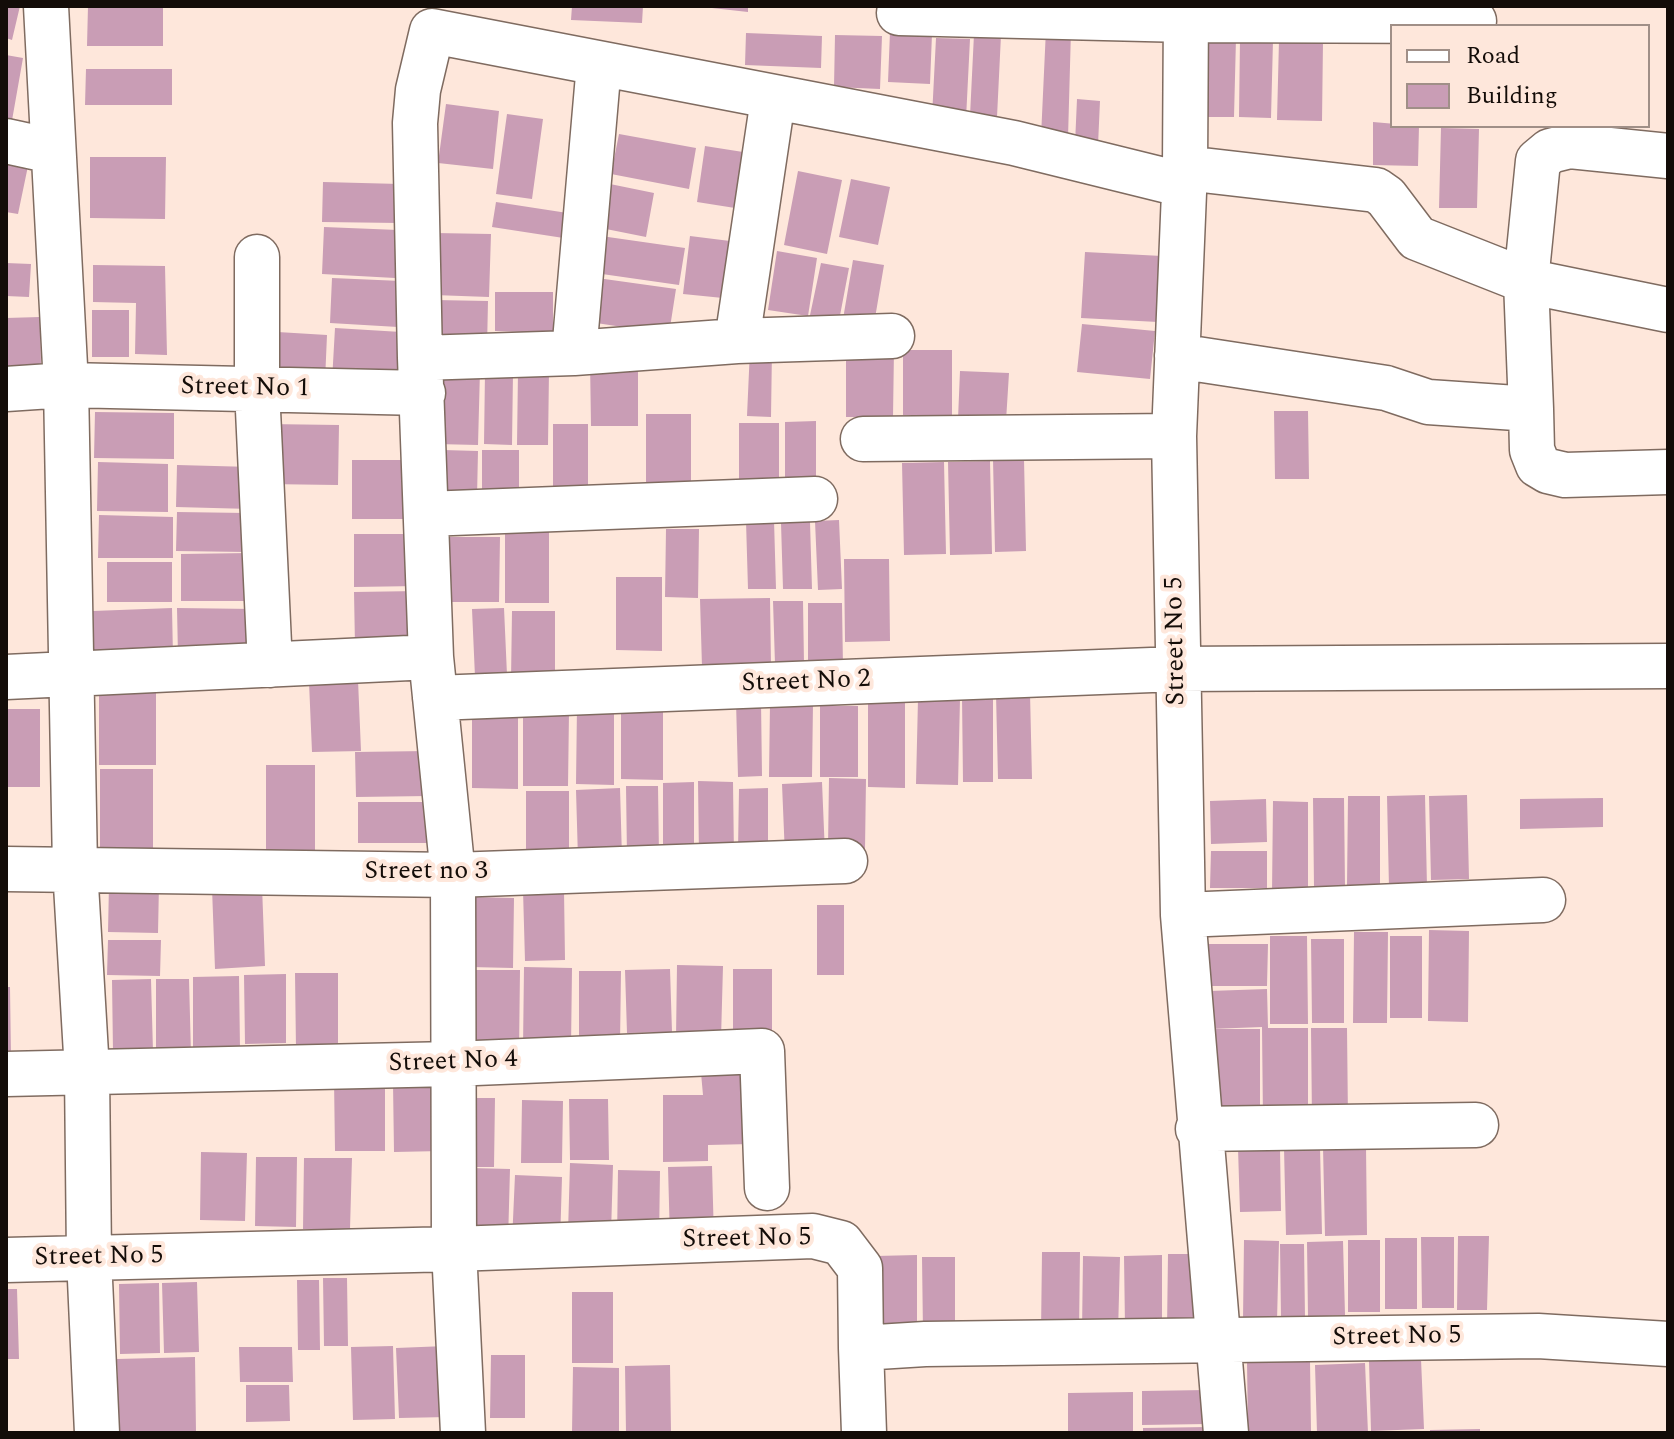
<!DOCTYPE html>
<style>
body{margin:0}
#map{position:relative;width:1674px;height:1439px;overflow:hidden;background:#fee7db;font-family:Spectral,serif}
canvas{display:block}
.frame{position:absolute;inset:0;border:8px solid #130c08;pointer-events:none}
.legend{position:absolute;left:1390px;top:24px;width:260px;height:104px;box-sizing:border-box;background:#fee7db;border:2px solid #a08f87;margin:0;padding:10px 14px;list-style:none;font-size:24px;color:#130c08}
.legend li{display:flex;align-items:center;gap:16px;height:40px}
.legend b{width:40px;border:2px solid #a08f87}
</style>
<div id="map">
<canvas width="1674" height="1439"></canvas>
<div class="frame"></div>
<ul class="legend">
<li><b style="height:10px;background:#fff"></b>Road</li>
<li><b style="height:22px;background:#c99db5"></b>Building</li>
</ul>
</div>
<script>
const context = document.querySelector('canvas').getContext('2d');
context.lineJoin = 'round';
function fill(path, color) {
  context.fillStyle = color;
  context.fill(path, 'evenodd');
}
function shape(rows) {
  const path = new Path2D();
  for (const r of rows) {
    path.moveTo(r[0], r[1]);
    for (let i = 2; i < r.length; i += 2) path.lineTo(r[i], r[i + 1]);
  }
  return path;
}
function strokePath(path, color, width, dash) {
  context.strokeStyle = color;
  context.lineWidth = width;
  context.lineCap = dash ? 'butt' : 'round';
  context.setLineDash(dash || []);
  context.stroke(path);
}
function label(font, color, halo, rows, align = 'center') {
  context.font = font + ' Spectral,serif';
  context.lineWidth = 8;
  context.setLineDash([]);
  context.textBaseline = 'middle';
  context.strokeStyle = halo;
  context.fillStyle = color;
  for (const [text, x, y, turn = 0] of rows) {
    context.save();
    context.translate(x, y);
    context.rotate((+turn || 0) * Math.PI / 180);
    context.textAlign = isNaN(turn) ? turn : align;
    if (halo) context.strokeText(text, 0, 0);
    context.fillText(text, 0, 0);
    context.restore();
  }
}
fill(shape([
 [6,6,20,6,12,40,6,38],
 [88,6,163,6,163,46,87,46],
 [572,6,643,6,642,23,571,20],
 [694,6,748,6,748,12],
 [1046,29,1071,30,1068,138,1041,137],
 [890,32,932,34,930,84,888,82],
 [746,33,822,36,821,68,745,65],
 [974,34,1001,35,997,117,970,116],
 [835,35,882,36,880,89,834,87],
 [1196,37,1236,38,1234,117,1195,117],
 [936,38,970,39,966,119,932,117],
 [1240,39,1273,40,1271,118,1239,117],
 [1279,40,1323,41,1322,121,1277,120],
 [6,55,23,58,11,126,6,125],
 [86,69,172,69,172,105,85,105],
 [1077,99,1100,101,1098,145,1075,144],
 [446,104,499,111,493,169,438,163],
 [507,114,543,119,532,199,496,194],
 [1373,122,1419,126,1418,166,1373,165],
 [1441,128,1479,129,1477,208,1439,208],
 [619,134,696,148,689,189,611,174],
 [705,146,743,152,735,208,697,202],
 [90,157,166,157,165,219,90,218],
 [6,161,28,166,18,214,6,212],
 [798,171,842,180,827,254,784,245],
 [851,179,890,187,878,245,839,237],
 [323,182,400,184,399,223,322,222],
 [610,184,654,193,646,237,601,228],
 [496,202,574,214,570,239,492,227],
 [324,227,398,230,395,278,322,274],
 [435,233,491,234,489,297,434,295],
 [601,236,685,248,679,285,595,273],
 [690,236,730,241,723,298,683,294],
 [777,251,817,258,808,316,768,310],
 [1085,252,1162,256,1158,322,1081,318],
 [853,260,884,265,874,324,843,319],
 [6,263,31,264,29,297,6,296],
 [821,263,849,268,838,326,809,320],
 [93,265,165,266,167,355,135,354,136,303,93,302],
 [590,277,676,289,669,334,583,321],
 [332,278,401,281,398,327,330,323],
 [495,292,553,292,553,333,495,331],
 [435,300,488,301,487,348,434,346],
 [92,310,129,310,129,357,92,357],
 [40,317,41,365,6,366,6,318],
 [1082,324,1155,331,1150,379,1077,372],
 [335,328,401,332,398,384,332,381],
 [261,331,327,335,325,381,258,377],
 [750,349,772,349,771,417,747,416],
 [846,349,894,349,893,417,846,417],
 [903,350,952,350,952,415,903,415],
 [590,360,638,360,638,426,591,426],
 [437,370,480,370,478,445,436,444],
 [518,371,549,371,548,445,517,445],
 [960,371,1009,373,1006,421,958,419],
 [485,372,513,372,512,445,484,444],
 [1274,411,1308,411,1309,479,1275,479],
 [95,412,174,413,174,459,94,458],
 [646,414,691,414,691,488,646,488],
 [816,421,816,490,785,490,785,422],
 [739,423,779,423,779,491,739,491],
 [267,424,339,425,338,485,265,484],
 [553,424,588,424,588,498,553,499],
 [443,450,478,451,477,497,442,496],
 [482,450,519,450,519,495,482,495],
 [993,459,1024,459,1026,551,995,552],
 [352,460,418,460,418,519,352,519],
 [990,461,992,554,950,555,948,462],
 [98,462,168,464,168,512,97,511],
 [944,462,946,554,904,555,902,463],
 [177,465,252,467,251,509,176,507],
 [177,512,246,513,246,552,176,551],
 [99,515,173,517,173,558,98,558],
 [774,520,776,589,748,589,746,521],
 [839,520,842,589,818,590,815,521],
 [810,522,812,589,783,589,781,523],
 [666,529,699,529,698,598,665,597],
 [549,531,549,603,505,603,505,532],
 [354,534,418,534,418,586,354,587],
 [449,537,500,537,499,602,448,602],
 [249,553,249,601,181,601,181,554],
 [844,559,889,559,890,641,845,642],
 [107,562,172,562,172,602,107,602],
 [616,577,662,577,662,651,616,650],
 [419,591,419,645,355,646,354,592],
 [770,598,771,666,702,667,700,599],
 [773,601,803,601,804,664,775,664],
 [808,603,842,603,843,668,808,668],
 [172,608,173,657,94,659,93,611],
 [177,608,254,609,254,656,178,656],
 [504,608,507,675,475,677,472,609],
 [512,611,555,611,555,681,511,680],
 [358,680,361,751,312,752,309,682],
 [99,691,156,691,156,765,99,765],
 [1030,693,1032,779,998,779,996,694],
 [993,695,993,782,963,782,962,696],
 [918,699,960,699,958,785,916,784],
 [868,700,905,700,905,788,868,787],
 [736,701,761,701,762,776,738,777],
 [621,703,663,703,663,780,621,779],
 [770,703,813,703,812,777,769,777],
 [577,706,614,706,614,785,576,784],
 [820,706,858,706,858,777,820,777],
 [6,709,40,709,40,787,6,787],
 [523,712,569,712,568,786,523,786],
 [472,713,518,713,518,789,472,788],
 [427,751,428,796,356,797,355,752],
 [266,765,315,765,315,850,266,850],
 [100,769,153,769,153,854,100,855],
 [829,778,866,779,865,849,828,848],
 [698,781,733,782,734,857,699,857],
 [694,782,694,858,663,858,663,783],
 [822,782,825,854,785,856,782,784],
 [626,786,658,786,659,856,627,857],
 [620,788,622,858,578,859,576,790],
 [768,788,768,851,738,851,739,789],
 [526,791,569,791,569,865,526,864],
 [1425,795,1427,887,1389,888,1387,796],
 [1467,795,1469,879,1431,880,1429,796],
 [1348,796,1380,796,1380,886,1347,886],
 [1313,798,1344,798,1345,888,1314,888],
 [1603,798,1603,827,1520,829,1520,799],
 [1266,799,1267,842,1211,844,1210,801],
 [1273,801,1308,802,1308,893,1272,893],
 [358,802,429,802,429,843,358,843],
 [1211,851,1267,851,1267,888,1210,888],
 [109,884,159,884,158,933,108,932],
 [262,886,265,966,215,969,212,888],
 [523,890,564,890,565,960,525,961],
 [471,897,514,898,513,968,470,967],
 [817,905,844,905,844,975,817,975],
 [1429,930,1469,931,1468,1022,1428,1021],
 [1354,932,1388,932,1387,1023,1353,1023],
 [1270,936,1307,936,1308,1024,1270,1024],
 [1390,936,1422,936,1422,1018,1390,1018],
 [1311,939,1344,939,1344,1023,1312,1023],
 [108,940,161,940,160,976,107,975],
 [1209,944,1268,944,1267,986,1209,986],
 [677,965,723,966,721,1039,676,1038],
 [524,967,572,968,571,1048,523,1048],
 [670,969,672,1032,627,1033,625,970],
 [733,969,772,969,772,1036,733,1036],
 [475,970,520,970,519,1051,475,1051],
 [579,971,621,971,620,1044,579,1044],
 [295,973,338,973,338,1050,296,1050],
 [286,974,286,1043,245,1044,244,975],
 [239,976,240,1049,193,1049,193,977],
 [151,979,153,1052,113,1052,112,980],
 [156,979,189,979,191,1055,156,1056],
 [6,987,10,987,11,1058,6,1059],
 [1267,989,1268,1028,1308,1028,1308,1120,1263,1121,1262,1027,1210,1029,1209,991],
 [1311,1028,1347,1028,1348,1121,1312,1121],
 [1215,1029,1260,1029,1260,1122,1215,1122],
 [701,1073,744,1073,751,1144,708,1145,708,1161,663,1162,663,1095,703,1095],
 [385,1078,385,1151,335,1151,334,1079],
 [393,1083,442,1083,442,1151,394,1152],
 [466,1098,495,1098,494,1167,465,1167],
 [569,1099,608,1099,609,1160,570,1160],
 [522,1100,563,1101,562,1163,521,1163],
 [1366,1146,1367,1235,1325,1236,1323,1147],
 [1320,1147,1322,1234,1286,1235,1284,1148],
 [1238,1148,1280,1148,1281,1211,1240,1212],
 [201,1152,247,1153,245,1221,200,1220],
 [256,1157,297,1157,296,1227,255,1226],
 [304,1158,352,1158,350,1229,303,1229],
 [570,1163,613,1165,611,1234,568,1233],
 [712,1166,714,1239,670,1240,668,1167],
 [470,1168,510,1169,508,1242,468,1241],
 [618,1170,660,1171,659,1241,617,1240],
 [515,1175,562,1177,560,1244,512,1242],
 [1458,1236,1489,1236,1487,1310,1457,1310],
 [1421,1237,1454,1237,1454,1308,1422,1308],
 [1385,1238,1417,1238,1417,1309,1385,1309],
 [1244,1240,1279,1241,1277,1321,1243,1320],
 [1348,1240,1380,1240,1380,1312,1348,1312],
 [1343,1241,1345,1315,1308,1317,1307,1242],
 [1280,1244,1304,1244,1305,1318,1281,1318],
 [1042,1252,1080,1252,1079,1333,1041,1332],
 [1168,1254,1205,1254,1205,1330,1167,1329],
 [917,1255,917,1336,877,1336,876,1256],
 [1162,1255,1162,1327,1125,1327,1124,1256],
 [1083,1256,1120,1257,1118,1333,1082,1332],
 [922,1257,955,1257,955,1333,923,1333],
 [323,1278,347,1278,348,1346,324,1346],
 [297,1280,319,1280,320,1350,298,1350],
 [197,1282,199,1352,164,1353,162,1283],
 [159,1283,160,1353,120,1354,119,1284],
 [6,1289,17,1289,19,1359,6,1359],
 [572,1292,613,1292,613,1363,572,1363],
 [393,1346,395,1419,353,1420,351,1347],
 [446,1346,448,1417,399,1418,396,1348],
 [239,1347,292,1347,293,1382,240,1382],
 [491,1355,525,1355,525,1418,490,1418],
 [195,1357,196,1433,119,1433,117,1359],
 [1421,1359,1424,1429,1371,1431,1369,1361],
 [1247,1361,1310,1361,1311,1432,1248,1433],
 [1365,1363,1368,1433,1317,1433,1315,1365],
 [670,1365,671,1433,626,1433,625,1366],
 [573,1367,619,1368,619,1433,572,1433],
 [246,1385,289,1385,290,1421,246,1422],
 [1207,1390,1207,1424,1142,1425,1142,1391],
 [1133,1392,1133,1433,1068,1433,1068,1393],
 [1207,1427,1207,1433,1143,1433,1143,1428],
 [1480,1429,1480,1433,1430,1433,1430,1430]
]), '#c99db5');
const street = shape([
 [46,6,66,385,75,868,87,1071,89,1258,97,1433],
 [1186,6,1185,168,1174,436,1183,915,1543,900],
 [899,13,1186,20,1474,21],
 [6,141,52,151],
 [1185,168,1376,190,1386,197,1417,238,1526,281,1668,310],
 [257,257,257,389,270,665],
 [737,341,773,99],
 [574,353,737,341,892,336],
 [1177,356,1386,388,1428,402,1531,409,1526,281,1538,161,1550,151,1570,146,1668,156],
 [420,358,574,353,599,64],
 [6,389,66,385,423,393],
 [1531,409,1532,450,1538,465,1548,471,1565,475,1668,472],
 [863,439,1174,436],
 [426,514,815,499],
 [6,677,431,657],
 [435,698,1177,669,1668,666],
 [6,869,453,875,845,861],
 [1183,915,1226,1433],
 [6,1074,452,1064,762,1051,767,1188],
 [1198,1129,1476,1125],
 [6,1260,454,1249,813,1236,841,1243,860,1268,861,1348,925,1344,1538,1336,1668,1344],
 [861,1348,864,1433],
 [463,1433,454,1249,453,875,431,657,420,358,415,123,418,90,432,31,1014,143,1184,185]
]);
strokePath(street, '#7f6b60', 47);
strokePath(street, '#fff', 44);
label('26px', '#130c08', '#fee7db', [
 ["Street No 1",245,389,1],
 ["Street No 5",1177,641,-91],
 ["Street No 2",806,683,-2],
 ["Street no 3",426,873],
 ["Street No 4",453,1063,-2],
 ["Street No 5",747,1240,-1],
 ["Street No 5",99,1258,-1],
 ["Street No 5",1397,1338,-1]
]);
</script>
